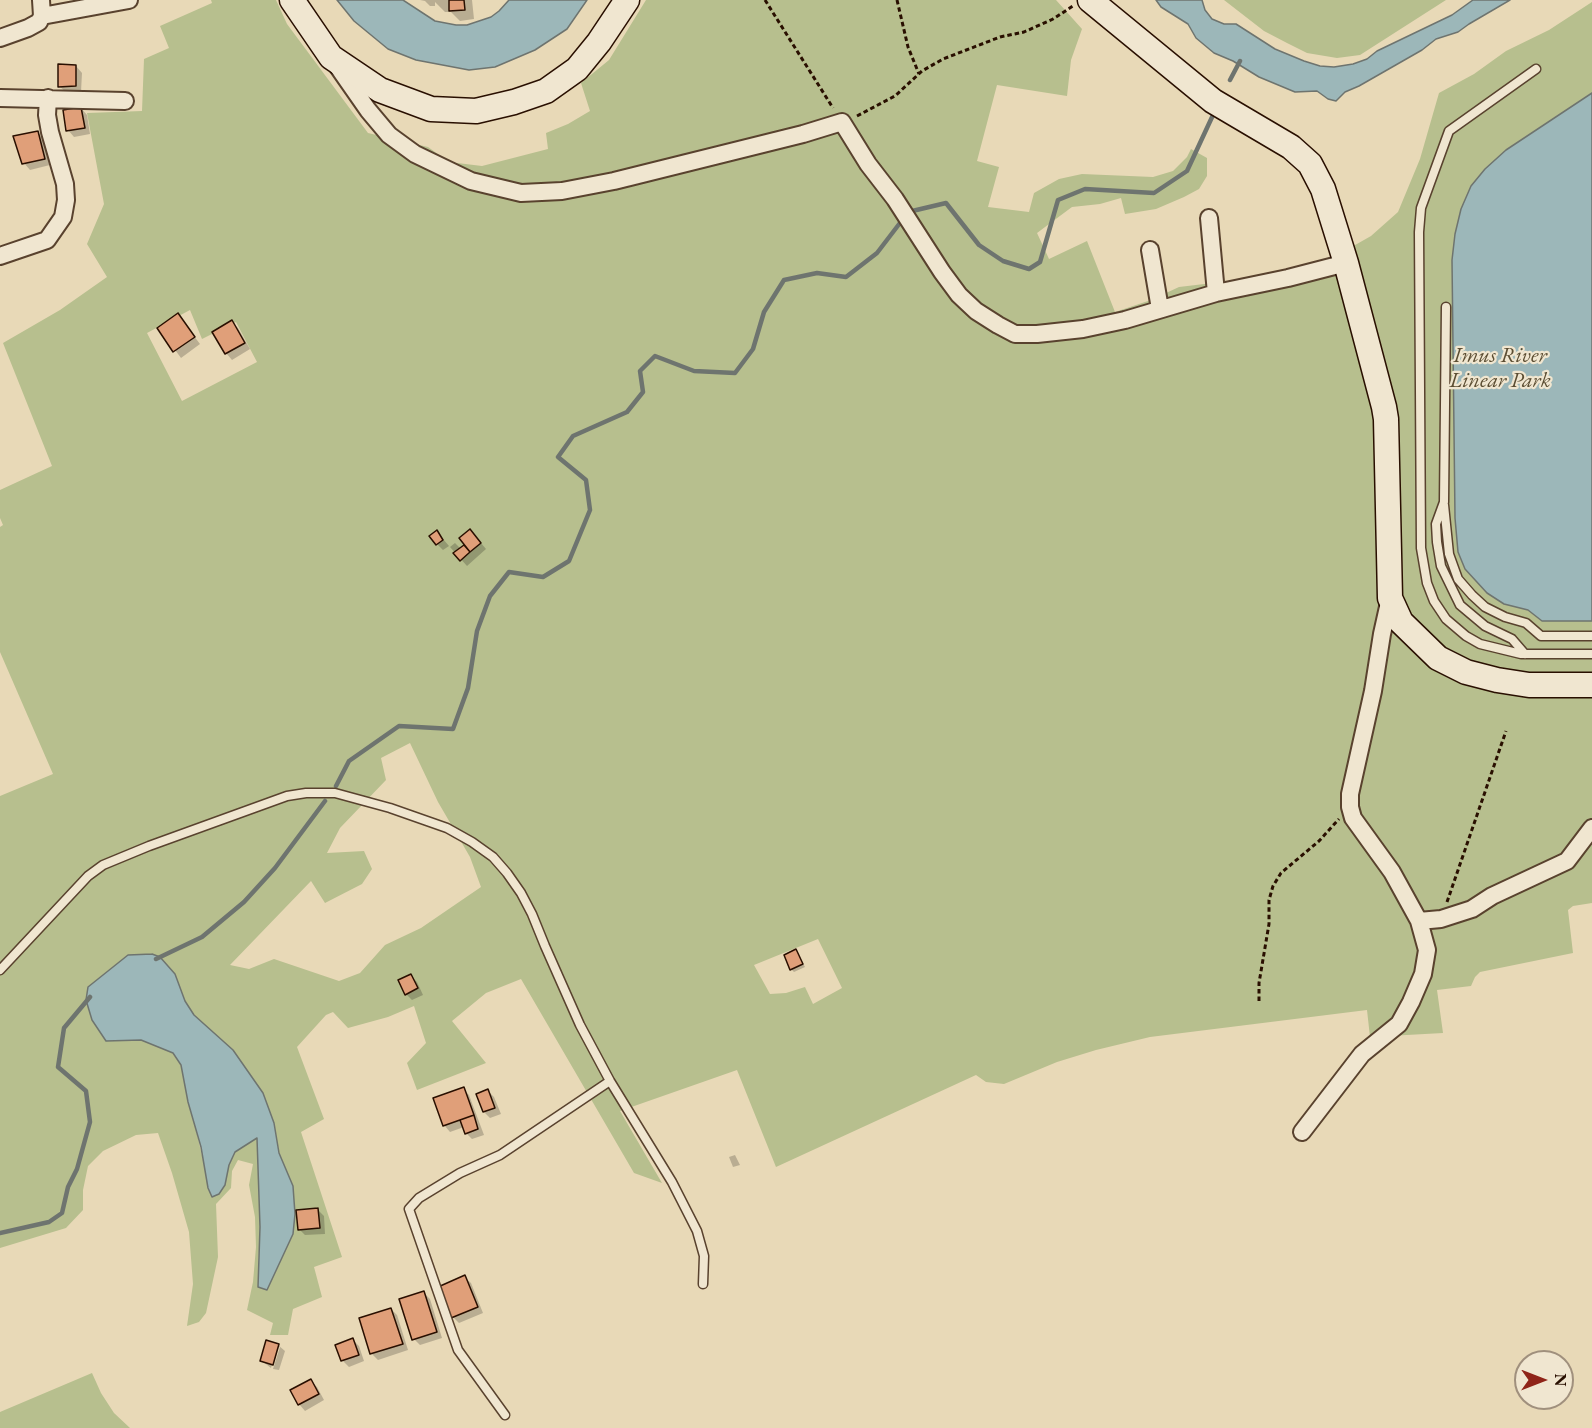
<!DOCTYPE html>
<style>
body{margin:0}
#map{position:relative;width:1592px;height:1428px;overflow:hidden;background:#e8d9b7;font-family:"EB Garamond",serif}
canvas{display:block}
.north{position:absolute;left:1514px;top:1350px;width:60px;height:60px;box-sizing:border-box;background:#f0e6d0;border:2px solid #a0907d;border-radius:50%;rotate:90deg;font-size:16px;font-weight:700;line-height:24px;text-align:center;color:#290f00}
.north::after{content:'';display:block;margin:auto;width:21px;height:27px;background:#8f2418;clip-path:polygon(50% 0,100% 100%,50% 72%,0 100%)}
</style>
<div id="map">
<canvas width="1592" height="1428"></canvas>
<div class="north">N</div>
</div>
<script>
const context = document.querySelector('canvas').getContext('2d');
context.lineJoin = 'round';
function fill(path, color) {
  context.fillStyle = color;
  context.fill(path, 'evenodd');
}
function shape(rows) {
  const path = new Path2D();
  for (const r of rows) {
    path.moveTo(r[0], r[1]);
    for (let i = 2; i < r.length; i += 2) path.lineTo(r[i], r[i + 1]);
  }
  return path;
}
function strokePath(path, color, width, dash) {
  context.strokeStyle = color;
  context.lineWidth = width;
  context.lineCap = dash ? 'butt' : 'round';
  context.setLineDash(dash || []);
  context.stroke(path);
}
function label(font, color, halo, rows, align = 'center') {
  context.font = font + ' "EB Garamond",serif';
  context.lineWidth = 4.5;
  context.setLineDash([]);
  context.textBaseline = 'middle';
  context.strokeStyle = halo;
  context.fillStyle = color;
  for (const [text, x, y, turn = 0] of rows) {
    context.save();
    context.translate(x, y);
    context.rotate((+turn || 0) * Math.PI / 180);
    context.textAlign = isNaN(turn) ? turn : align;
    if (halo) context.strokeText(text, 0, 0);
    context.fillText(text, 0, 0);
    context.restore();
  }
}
fill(shape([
 [211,0,276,0,287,24,368,133,428,147,449,162,482,166,548,149,546,133,568,124,590,111,581,83,609,60,646,0,1056,0,1082,29,1071,60,1067,96,997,85,977,161,999,167,988,207,1029,212,1034,193,1059,179,1082,174,1153,177,1173,171,1187,157,1191,149,1207,158,1207,176,1199,189,1184,197,1156,209,1125,214,1121,198,1100,204,1072,207,1037,233,1049,259,1087,241,1115,312,1151,300,1179,287,1238,280,1287,270,1334,257,1371,236,1398,212,1420,159,1439,93,1474,74,1506,51,1549,30,1592,2,1592,903,1573,906,1568,910,1573,953,1480,972,1475,977,1471,986,1437,990,1443,1033,1370,1037,1367,1010,1150,1037,1096,1050,1057,1062,1004,1084,986,1082,976,1075,776,1167,737,1070,620,1111,662,1183,634,1173,521,979,486,993,452,1021,486,1063,417,1090,407,1063,426,1043,414,1006,388,1017,348,1028,333,1012,326,1015,297,1047,324,1119,301,1132,342,1257,314,1267,322,1297,293,1309,288,1335,270,1335,273,1323,247,1310,253,1282,256,1247,255,1217,249,1185,253,1164,238,1160,232,1171,231,1188,216,1204,218,1257,206,1313,199,1322,187,1326,193,1284,189,1232,172,1173,158,1133,136,1135,103,1151,88,1166,83,1190,83,1210,66,1228,0,1248,0,796,53,774,0,652,0,527,3,525,0,518,0,490,52,466,3,343,60,310,107,277,87,244,104,204,87,113,142,111,144,59,169,48,160,26,212,3],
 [190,310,202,339,236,322,257,362,182,401,147,333],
 [410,743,438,802,470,857,481,887,421,928,385,945,360,973,339,981,274,959,249,969,230,965,311,881,325,903,362,884,372,869,364,851,327,853,340,828,386,780,381,758],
 [818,939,842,988,813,1004,805,987,786,993,770,994,754,965],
 [175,974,185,1001,194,1015,210,1031,274,1123,279,1153,293,1186,293,1234,267,1290,258,1274,260,1227,257,1138,235,1152,229,1165,225,1185,203,1160,181,1065,173,1053,141,1040,106,1040],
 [1224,0,1446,0,1360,55,1337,58,1307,53,1287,43,1264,31],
 [92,1373,101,1393,114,1413,130,1428,0,1428,0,1412]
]), '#b7bf8e');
const water = shape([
 [337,0,403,0,435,21,456,25,467,25,491,17,499,11,509,0,587,0,567,29,535,50,495,67,469,70,416,60,388,49,354,21,337,0],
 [1156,0,1202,0,1205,10,1212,19,1224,24,1236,24,1275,49,1304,61,1320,66,1334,67,1353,64,1367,59,1377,51,1452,15,1473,0,1510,0,1469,24,1458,32,1436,39,1422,50,1359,86,1345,92,1336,101,1328,99,1317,91,1295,92,1259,77,1233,61,1214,53,1196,38,1188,24,1161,7,1156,0],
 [1592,93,1592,621,1542,621,1528,610,1504,604,1487,593,1465,569,1458,552,1455,518,1452,260,1455,234,1461,209,1471,186,1485,169,1506,150,1592,93],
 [152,954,160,957,175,974,185,1001,194,1015,233,1050,263,1093,274,1123,279,1153,293,1186,295,1214,293,1234,267,1290,258,1287,260,1227,257,1138,235,1152,229,1165,225,1185,219,1194,212,1197,208,1188,201,1147,188,1102,181,1065,173,1053,141,1040,106,1041,92,1020,86,1000,88,987,128,955,152,954]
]);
fill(water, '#9cb7b9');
strokePath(water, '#6e746f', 1.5);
fill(shape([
 [420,0,472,0,474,19,460,21,451,12,445,12,435,2,435,6,430,6,425,1],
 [76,66,82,73,81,92,66,92,59,86],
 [81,108,87,115,90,134,74,137,68,130],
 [38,133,44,139,50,165,30,170,24,163],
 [178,315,200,344,181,358,159,328],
 [232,322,238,328,250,349,232,360,226,353,214,333],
 [437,532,449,546,443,550,437,544],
 [476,537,486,549,467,566,450,547,455,543,461,549],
 [796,951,805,967,794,972,791,969],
 [411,976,417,982,423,995,412,1000,406,994],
 [463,1089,469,1095,484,1135,472,1139,466,1133,464,1127,450,1132,444,1125],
 [488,1091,494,1097,501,1114,490,1118,484,1112],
 [735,1155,740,1165,733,1167,729,1157],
 [318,1210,324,1216,325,1234,305,1235,299,1229],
 [464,1277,471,1283,483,1313,459,1323,453,1317],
 [424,1293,430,1299,442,1338,420,1345,414,1339],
 [391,1309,397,1315,408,1350,378,1360,372,1354,361,1319],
 [353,1340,359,1346,364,1361,349,1367,342,1360],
 [278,1345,285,1351,279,1370,273,1369,280,1347,277,1347,271,1368,262,1361],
 [311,1381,317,1387,324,1400,305,1411,299,1404]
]), '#0003');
strokePath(shape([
 [1230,80,1240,61],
 [908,212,946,203,979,245,1003,261,1029,269,1040,262,1058,200,1085,189,1154,193,1187,171,1213,115],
 [336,786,349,761,399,726,453,729,468,688,477,631,490,596,509,572,543,577,569,561,590,510,586,480,558,457,573,436,627,412,643,392,640,371,655,356,694,371,735,373,753,349,764,312,784,280,817,273,846,277,877,253,903,219],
 [156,959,202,937,244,902,275,868,325,801],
 [0,1233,49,1222,62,1213,68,1187,77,1169,90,1122,86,1091,58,1067,64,1028,90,997]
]), '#6e746f', 4.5);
const building = shape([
 [449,0,464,0,465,10,449,11,449,0],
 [58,64,76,65,76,86,58,87,58,64],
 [81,107,85,128,66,131,63,110,81,107],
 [38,131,45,159,22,164,13,136,38,131],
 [178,313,195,337,173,352,157,328,178,313],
 [232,320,245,343,225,354,212,332,232,320],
 [470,529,481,543,470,552,459,538,470,529],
 [437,530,443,540,436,545,429,536,437,530],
 [464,545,470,552,460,561,453,553,464,545],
 [796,949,803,964,790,970,784,955,796,949],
 [411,974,418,988,405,995,398,980,411,974],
 [464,1087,474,1115,443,1126,433,1098,464,1087],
 [488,1089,495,1108,483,1112,476,1094,488,1089],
 [474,1115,478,1129,465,1134,460,1120,474,1115],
 [318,1208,320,1228,298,1230,296,1210,318,1208],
 [465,1275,478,1307,451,1318,438,1287,465,1275],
 [424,1291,437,1332,412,1340,399,1299,424,1291],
 [391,1308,403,1344,370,1354,359,1318,391,1308],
 [353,1338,359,1355,341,1361,335,1345,353,1338],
 [266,1340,279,1344,273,1365,260,1361,266,1340],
 [311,1379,319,1394,298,1405,290,1390,311,1379]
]);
fill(building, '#e09f79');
strokePath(building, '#290f00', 1.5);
const lane = shape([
 [1536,69,1449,131,1421,208,1419,232,1421,548,1427,583,1434,601,1446,619,1466,636,1480,644,1521,654,1592,654],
 [1446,307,1444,502,1436,524,1437,542,1441,566,1460,605,1485,626,1512,639,1525,654],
 [1444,505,1449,554,1458,579,1472,595,1485,607,1505,617,1526,623,1541,636,1592,636],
 [0,970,88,876,103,865,149,846,287,796,306,793,335,793,390,808,447,828,472,842,493,857,507,873,521,893,532,914,545,946,580,1025,610,1081,672,1182,697,1231,704,1256,703,1284],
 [505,1415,458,1350,409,1209,419,1198,460,1173,500,1155,610,1081]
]);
const street = shape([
 [42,16,129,0],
 [0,38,28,28,39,22,42,16,41,0],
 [338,67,368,110,389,135,415,154,471,181,521,193,562,191,614,181,803,134,842,122,868,164,895,199,942,272,959,295,976,311,998,325,1015,334,1037,334,1083,329,1125,320,1216,293,1288,278,1346,263],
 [0,98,125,101],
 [1209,218,1216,293],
 [1150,250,1160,309],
 [0,256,47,240,63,217,66,200,65,184,50,132,47,115,48,98],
 [1419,921,1441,919,1472,909,1492,896,1567,861,1592,828],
 [1302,1132,1362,1054,1399,1024,1411,1002,1423,974,1427,950,1419,921,1392,872,1353,818,1350,807,1350,794,1373,691,1382,634,1390,598]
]);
const secondary = shape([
 [292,0,331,57,380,90,431,109,476,111,514,102,546,91,577,69,599,42,627,0],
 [1090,0,1213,101,1291,147,1310,164,1323,189,1346,263,1384,407,1386,419,1390,598,1401,622,1438,658,1466,672,1497,680,1529,685,1592,685]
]);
strokePath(lane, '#59422e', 11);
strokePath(street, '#59422e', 20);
strokePath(secondary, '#290f00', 27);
strokePath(shape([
 [765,0,833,108],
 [897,0,908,47,919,74],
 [857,116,895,96,922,71,943,59,1000,37,1024,32,1053,19,1073,6],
 [1447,902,1506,731],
 [1259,1001,1259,983,1269,924,1269,900,1273,886,1281,873,1319,841,1339,819]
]), '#290f00', 3, [4.5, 3]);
strokePath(lane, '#f0e6d0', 8);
strokePath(street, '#f0e6d0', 16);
strokePath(secondary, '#f0e6d0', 24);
label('italic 22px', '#5b4d32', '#f0e6d0', [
 ["Imus River",1500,356],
 ["Linear Park",1500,381]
]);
</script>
